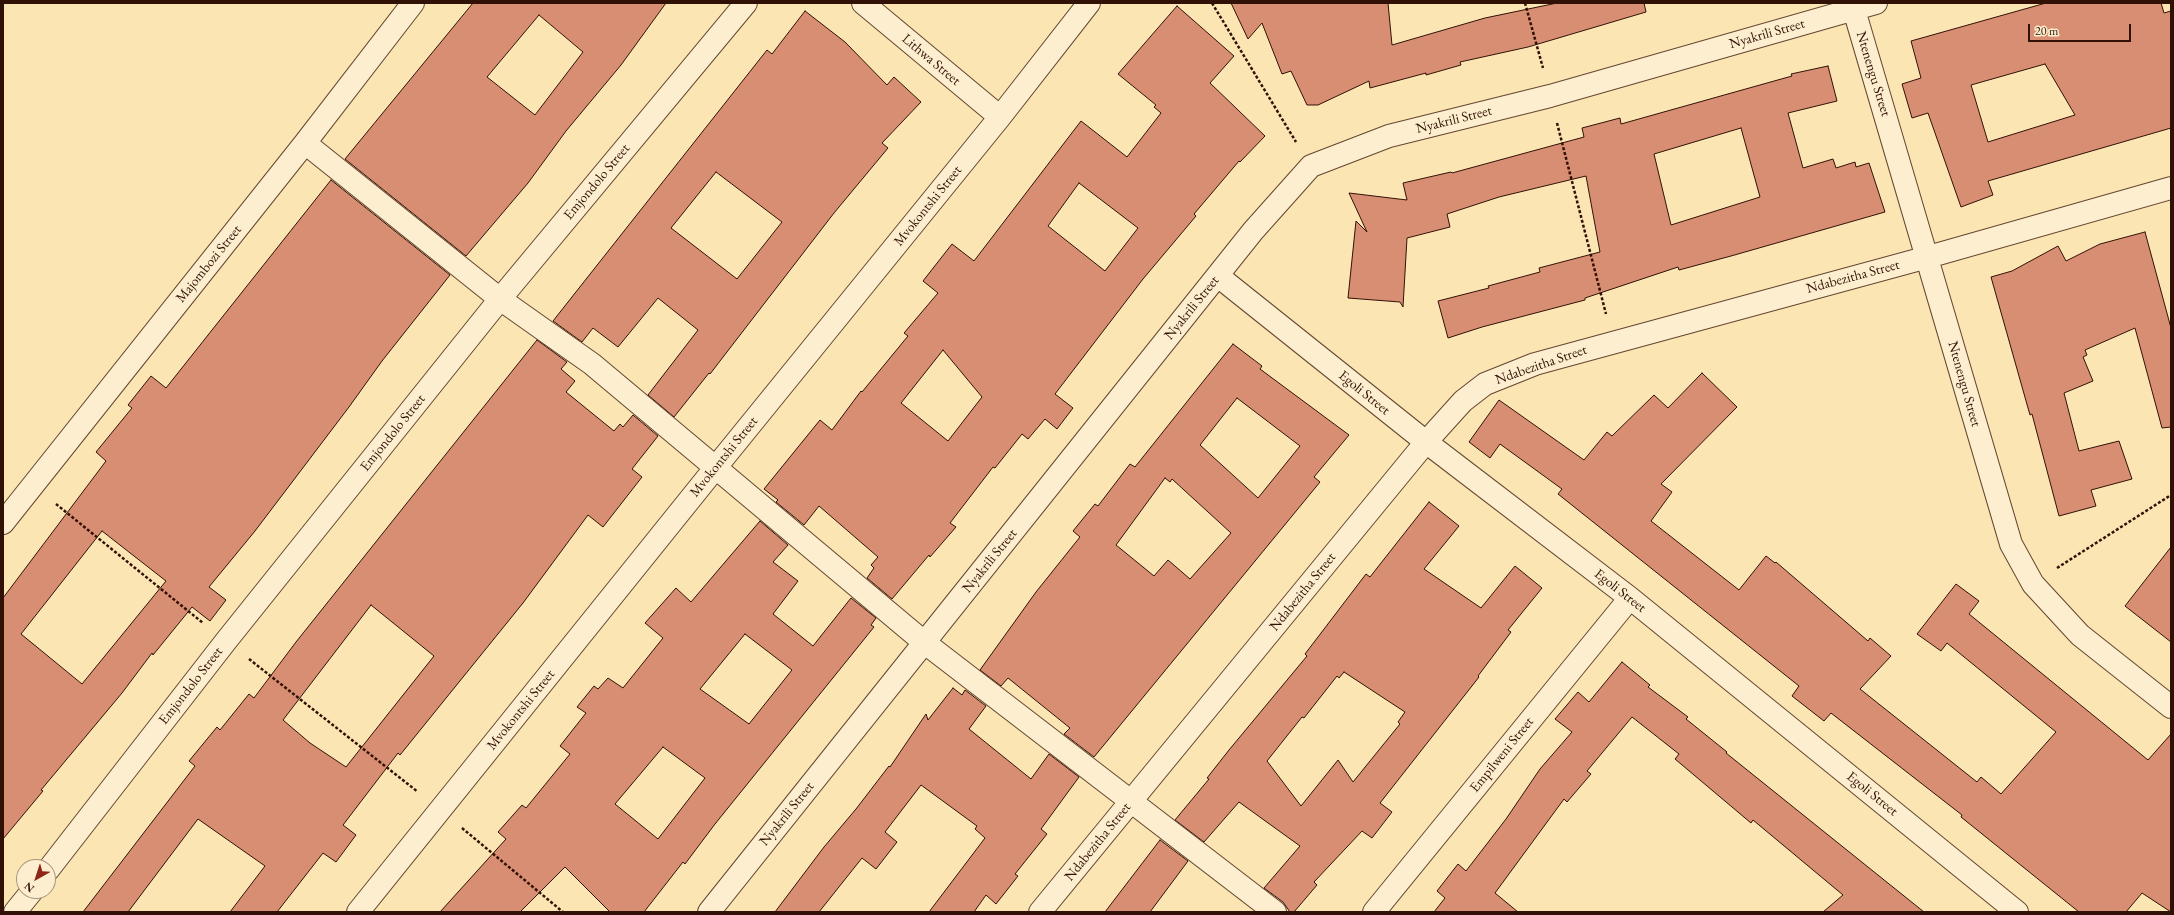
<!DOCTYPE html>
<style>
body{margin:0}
#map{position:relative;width:2174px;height:915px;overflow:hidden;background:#fbe5b3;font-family:"EB Garamond",serif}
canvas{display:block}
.frame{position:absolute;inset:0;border:4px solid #311106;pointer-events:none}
.north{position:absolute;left:16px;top:859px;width:40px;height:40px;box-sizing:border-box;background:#fceece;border:1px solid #ab967e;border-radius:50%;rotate:219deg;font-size:11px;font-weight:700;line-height:16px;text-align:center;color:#311106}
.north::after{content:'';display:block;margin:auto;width:14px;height:18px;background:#8f2418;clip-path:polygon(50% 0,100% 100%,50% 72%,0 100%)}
.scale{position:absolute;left:2028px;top:24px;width:103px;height:18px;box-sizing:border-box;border:2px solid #311106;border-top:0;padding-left:5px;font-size:12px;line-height:14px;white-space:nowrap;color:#311106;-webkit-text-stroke:3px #fceece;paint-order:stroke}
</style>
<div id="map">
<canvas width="2174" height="915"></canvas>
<div class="frame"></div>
<div class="north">N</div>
<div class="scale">20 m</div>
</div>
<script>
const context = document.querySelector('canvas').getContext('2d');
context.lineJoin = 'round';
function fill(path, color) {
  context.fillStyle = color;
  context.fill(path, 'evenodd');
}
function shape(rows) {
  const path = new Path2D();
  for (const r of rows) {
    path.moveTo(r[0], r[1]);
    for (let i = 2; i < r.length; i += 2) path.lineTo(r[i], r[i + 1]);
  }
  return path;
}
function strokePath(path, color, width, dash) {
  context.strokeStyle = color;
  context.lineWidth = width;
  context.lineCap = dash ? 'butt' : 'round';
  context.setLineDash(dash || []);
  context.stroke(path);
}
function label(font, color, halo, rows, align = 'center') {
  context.font = font + ' "EB Garamond",serif';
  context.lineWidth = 3;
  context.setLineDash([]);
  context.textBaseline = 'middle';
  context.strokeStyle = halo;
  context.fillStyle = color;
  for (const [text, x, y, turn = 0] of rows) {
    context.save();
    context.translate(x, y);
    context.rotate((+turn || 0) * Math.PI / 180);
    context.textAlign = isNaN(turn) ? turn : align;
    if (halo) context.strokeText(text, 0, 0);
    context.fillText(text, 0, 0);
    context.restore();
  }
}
const building = shape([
 [473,3,666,3,621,65,566,131,528,183,466,256,345,159,473,3],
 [539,15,583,52,535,115,487,77,539,15],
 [1231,3,1388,3,1392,45,1485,18,1557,3,1644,3,1646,12,1528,47,1460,62,1461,65,1426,75,1426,73,1370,88,1369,81,1318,105,1307,105,1291,71,1282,74,1262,23,1248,39,1231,3],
 [2046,3,2161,3,2164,13,2171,11,2171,128,1988,181,1993,195,1961,207,1928,113,1912,118,1902,84,1921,78,1911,41,2046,3],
 [2045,64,2075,115,1988,142,1971,85,2045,64],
 [1177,6,1234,56,1210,83,1265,136,1240,162,1239,161,1194,214,1196,216,1143,279,1055,394,1073,408,1057,429,1045,419,1028,439,1022,434,995,468,993,467,950,523,956,527,930,557,929,555,892,599,867,578,874,568,871,565,878,557,819,506,804,525,776,502,778,500,764,489,820,420,832,430,861,391,862,392,908,336,904,333,938,293,923,281,952,244,974,261,1081,121,1127,157,1161,113,1154,107,1156,105,1118,74,1177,6],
 [1079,183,1138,228,1105,271,1048,226,1079,183],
 [943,350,982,397,948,441,901,403,943,350],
 [805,11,845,42,887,85,894,77,921,102,882,143,888,148,834,213,710,374,709,373,674,417,648,395,698,330,658,298,618,347,593,328,582,342,553,321,767,50,772,54,805,11],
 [716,172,782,222,737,279,671,228,716,172],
 [1828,66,1837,101,1788,113,1803,168,1833,159,1836,168,1855,162,1856,167,1869,163,1885,212,1731,256,1679,270,1678,267,1585,298,1585,300,1482,327,1448,338,1438,301,1489,288,1488,286,1540,272,1539,268,1600,252,1586,176,1499,197,1447,214,1450,227,1407,238,1403,307,1400,302,1348,298,1356,221,1367,232,1349,193,1407,200,1403,183,1451,172,1452,173,1584,137,1582,128,1620,118,1621,124,1792,76,1791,74,1828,66],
 [1741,128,1760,197,1671,225,1654,154,1741,128],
 [331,180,450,275,382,361,349,407,255,531,209,587,226,600,210,621,192,607,153,655,152,653,122,693,41,790,43,791,3,839,3,598,106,461,96,452,132,408,128,405,151,376,166,388,331,180],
 [102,531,166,581,82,684,21,634,102,531],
 [2145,232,2171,328,2171,427,2162,428,2135,328,2085,350,2087,355,2083,357,2093,381,2064,393,2079,451,2119,441,2132,479,2091,490,2096,506,2059,516,2032,414,2030,415,1991,277,2012,271,2058,246,2066,261,2100,244,2145,232],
 [537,340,567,362,561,369,575,381,566,392,614,431,620,424,623,427,633,415,658,436,632,469,642,477,603,527,588,515,523,603,400,755,398,753,343,825,356,835,336,862,323,853,277,912,230,912,265,866,198,819,128,912,83,912,195,766,189,761,217,727,220,730,249,694,254,698,296,642,537,340],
 [371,605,434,656,346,767,310,743,283,720,371,605],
 [1233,344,1262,366,1260,369,1349,435,1314,477,1320,482,1094,757,1064,734,1070,728,1008,678,1001,686,980,670,1036,592,1080,537,1073,531,1095,504,1098,506,1130,464,1135,467,1233,344],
 [1237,398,1300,446,1258,498,1200,445,1237,398],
 [1165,478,1170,482,1172,479,1231,533,1190,579,1168,560,1154,576,1116,545,1165,478],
 [1702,373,1737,407,1661,484,1672,492,1651,521,1739,590,1766,556,1775,563,1776,562,1868,641,1870,638,1891,656,1860,689,1977,782,1981,777,2001,794,2056,732,1947,643,1941,651,1917,634,1956,584,1979,601,1969,614,2148,760,2171,734,2171,912,2142,893,2126,912,2079,912,1961,817,1962,815,1831,713,1824,721,1792,696,1799,686,1558,494,1562,489,1500,444,1490,458,1469,442,1499,400,1584,460,1607,432,1612,436,1654,395,1668,408,1702,373],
 [1429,502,1459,526,1424,569,1481,608,1515,566,1542,588,1508,630,1511,632,1478,676,1479,677,1380,803,1392,812,1372,838,1362,831,1314,882,1317,885,1294,912,1290,912,1283,902,1264,888,1300,846,1239,802,1204,842,1175,820,1209,779,1207,778,1229,750,1307,656,1305,654,1366,574,1370,577,1429,502],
 [1344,672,1405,712,1398,722,1400,724,1353,782,1338,760,1301,806,1267,761,1302,717,1304,718,1337,676,1339,678,1344,672],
 [760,521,788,545,773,562,798,581,773,614,813,646,851,598,876,618,871,625,874,627,715,824,685,864,683,862,644,912,610,912,565,867,520,912,440,912,506,839,498,832,522,805,526,808,570,754,560,746,586,713,577,707,594,686,598,689,608,678,623,688,663,638,645,623,676,588,691,602,760,521],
 [745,634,792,670,749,724,700,689,745,634],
 [663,747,705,778,658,839,615,804,663,747],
 [2171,547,2171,642,2125,606,2171,547],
 [1622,662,1650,685,1648,687,1688,717,1686,719,1727,752,1726,753,1924,912,1823,912,1843,895,1753,820,1751,823,1675,759,1679,754,1632,717,1587,771,1591,774,1567,802,1564,799,1495,893,1518,912,1434,912,1445,898,1437,891,1458,864,1466,871,1506,819,1540,769,1572,732,1555,719,1578,692,1589,702,1622,662],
 [953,688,962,695,965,690,986,706,969,729,1031,779,1049,754,1079,777,1041,829,1047,834,1015,874,1018,876,996,904,986,895,974,912,929,912,985,838,975,829,977,826,921,785,885,832,897,842,876,869,862,858,819,912,775,912,824,847,856,809,889,766,890,767,926,714,928,720,953,688],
 [1160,840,1188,861,1150,912,1105,912,1160,840]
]);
fill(building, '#d88e72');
strokePath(building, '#311106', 1);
const minor = shape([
 [863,3,1000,117],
 [1852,3,2011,544,2033,584,2080,635,2171,707],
 [305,143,500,299,592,364,925,643,1275,912],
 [1218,276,1426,442,1630,598,2017,912],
 [3,523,305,143,413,3],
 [48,870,226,641,500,299,746,3],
 [15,912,32,891],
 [358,912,716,467,1000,117,1089,3],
 [709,912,1253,231,1311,166,1389,136,1550,96,1876,3],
 [1040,912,1426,442,1463,401,1485,384,1535,364,1928,257,2171,188],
 [1374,912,1630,598]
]);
strokePath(minor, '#644631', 24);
strokePath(shape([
 [1212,3,1296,142],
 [1525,3,1543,68],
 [1557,123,1606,314],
 [56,504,203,623],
 [2057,568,2171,495],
 [249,659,418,792],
 [462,828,563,912]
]), '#311106', 2.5, [3, 2]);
strokePath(minor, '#fceece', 22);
label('14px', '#311106', '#fceece', [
 ["Nyakrili Street",1767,34,-16],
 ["Lithwa Street",931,60,40],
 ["Ntenengu Street",1873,74,73],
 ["Nyakrili Street",1454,120,-14],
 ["Emjondolo Street",597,182,-50],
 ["Mvokontshi Street",928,206,-51],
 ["Majombozi Street",209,264,-51],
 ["Ndabezitha Street",1853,277,-15],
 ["Nyakrili Street",1192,308,-51],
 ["Ndabezitha Street",1541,365,-19],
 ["Ntenengu Street",1964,384,74],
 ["Egoli Street",1364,393,39],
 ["Emjondolo Street",393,433,-51],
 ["Mvokontshi Street",724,457,-51],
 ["Nyakrili Street",990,561,-51],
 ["Egoli Street",1620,591,38],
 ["Ndabezitha Street",1303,592,-51],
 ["Emjondolo Street",191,686,-52],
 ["Mvokontshi Street",521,710,-51],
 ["Empilweni Street",1502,755,-51],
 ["Egoli Street",1872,794,39],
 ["Nyakrili Street",787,814,-51],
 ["Ndabezitha Street",1098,842,-51]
]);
</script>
